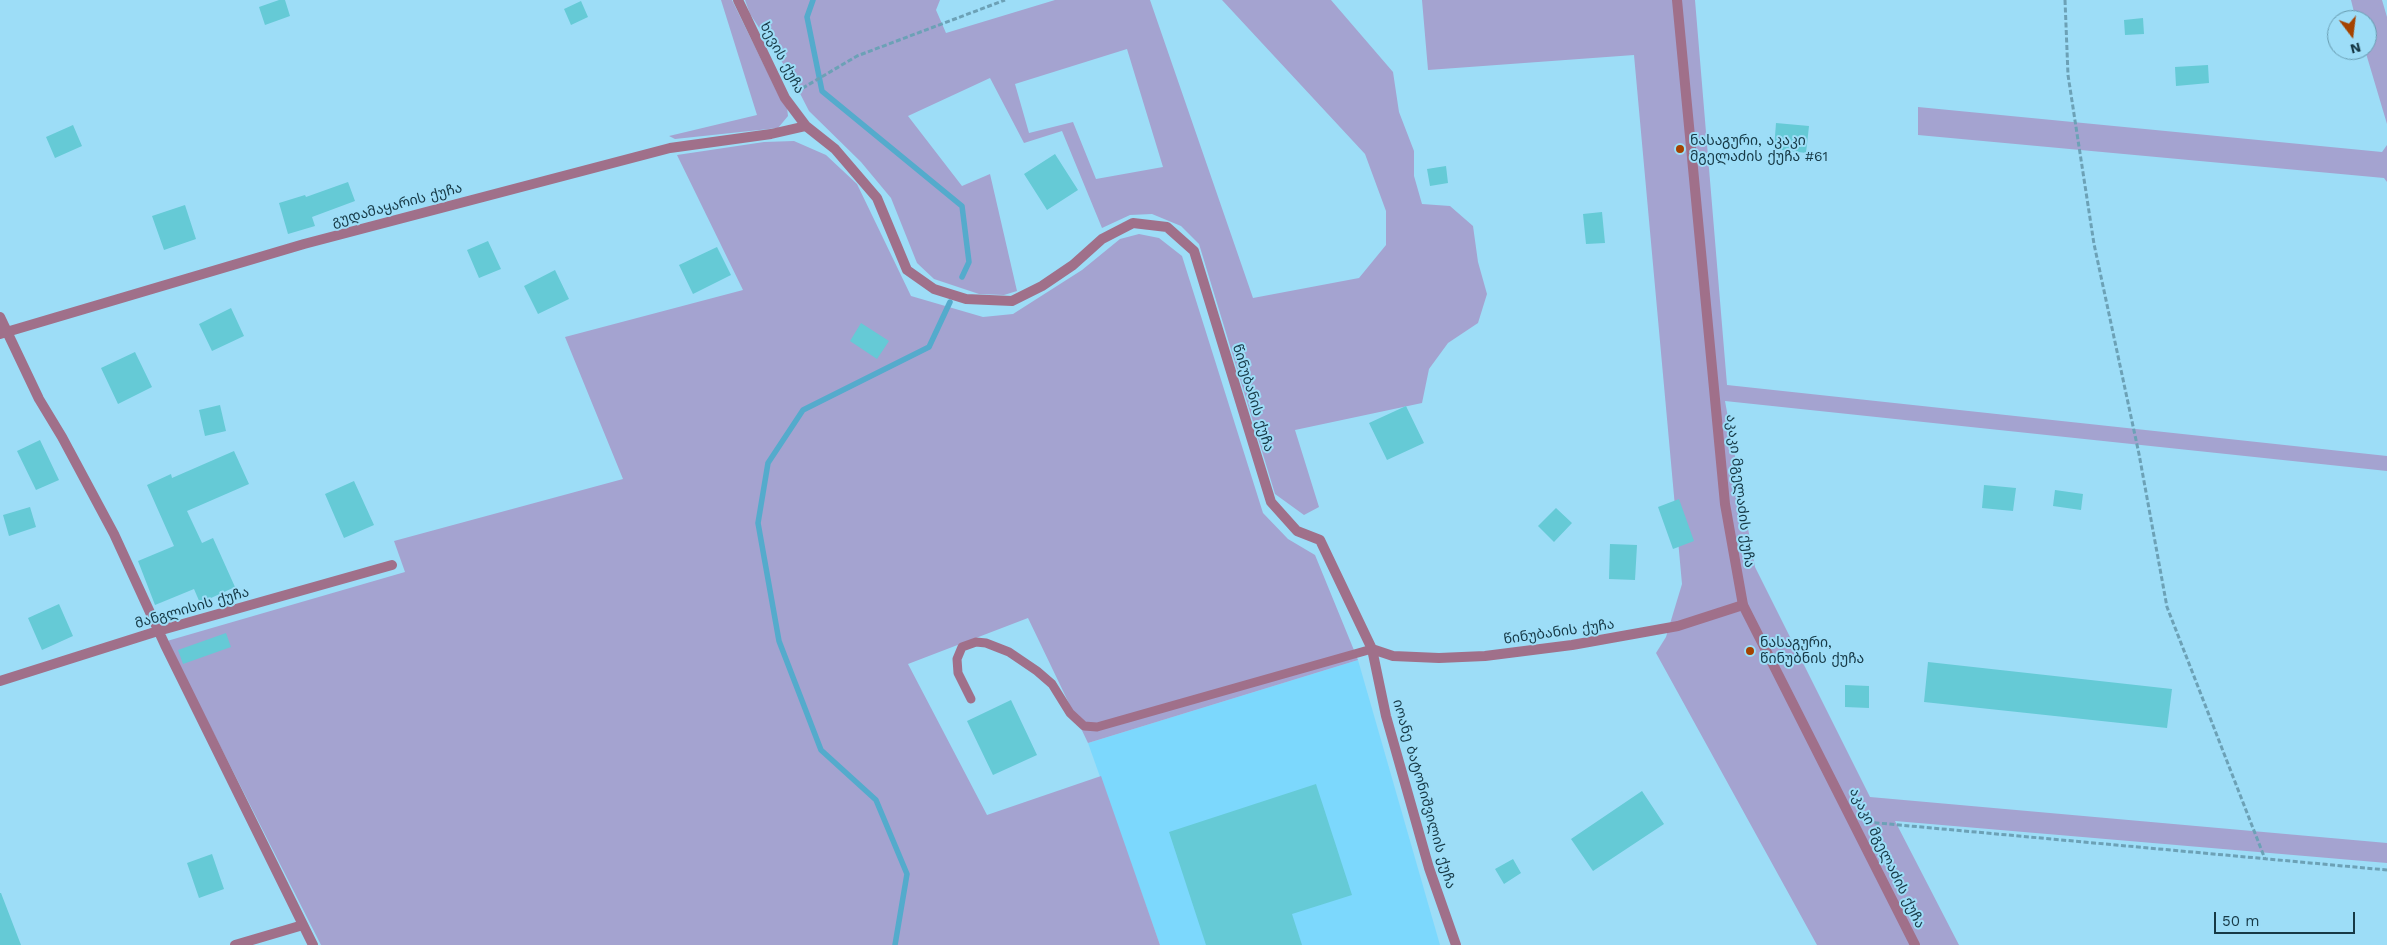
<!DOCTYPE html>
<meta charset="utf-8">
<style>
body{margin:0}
#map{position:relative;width:2387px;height:945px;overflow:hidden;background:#9dddf7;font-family:"Work Sans",sans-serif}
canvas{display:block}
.north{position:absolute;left:2327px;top:10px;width:50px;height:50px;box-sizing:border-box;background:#9dddf7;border:1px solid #679bb0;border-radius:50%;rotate:165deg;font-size:14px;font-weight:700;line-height:20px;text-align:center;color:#163946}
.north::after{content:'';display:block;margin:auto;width:18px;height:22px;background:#a54300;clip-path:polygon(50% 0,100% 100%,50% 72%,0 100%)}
.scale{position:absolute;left:2214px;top:912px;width:141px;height:22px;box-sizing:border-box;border:2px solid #163946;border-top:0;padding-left:6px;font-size:15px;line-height:18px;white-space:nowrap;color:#163946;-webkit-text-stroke:4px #9dddf7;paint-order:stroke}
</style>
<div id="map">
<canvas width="2387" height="945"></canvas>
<div class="north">N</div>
<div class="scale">50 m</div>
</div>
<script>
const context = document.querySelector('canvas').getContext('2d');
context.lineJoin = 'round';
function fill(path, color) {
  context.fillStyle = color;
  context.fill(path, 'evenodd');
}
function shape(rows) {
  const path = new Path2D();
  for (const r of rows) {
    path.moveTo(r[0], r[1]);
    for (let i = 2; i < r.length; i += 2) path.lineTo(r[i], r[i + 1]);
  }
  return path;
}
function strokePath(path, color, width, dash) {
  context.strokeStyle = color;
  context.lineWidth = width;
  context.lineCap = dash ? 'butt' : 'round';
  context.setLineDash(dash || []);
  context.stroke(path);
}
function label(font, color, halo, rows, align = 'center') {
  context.font = font + ' "Work Sans","Noto Sans Georgian",sans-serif';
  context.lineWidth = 4;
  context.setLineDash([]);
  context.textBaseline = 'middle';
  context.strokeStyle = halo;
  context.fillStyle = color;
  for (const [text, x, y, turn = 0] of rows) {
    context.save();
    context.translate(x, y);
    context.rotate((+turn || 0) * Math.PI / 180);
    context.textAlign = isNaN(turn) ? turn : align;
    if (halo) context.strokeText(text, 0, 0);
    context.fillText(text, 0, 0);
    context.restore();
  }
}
fill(shape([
 [1358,660,1440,945,1160,945,1088,743]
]), '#7cd8fd');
fill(shape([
 [721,0,732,0,777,92,787,107,788,116,778,128,675,139,669,136,757,115],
 [745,0,940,0,936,10,946,33,1055,0,1150,0,1253,298,1359,278,1386,245,1386,211,1365,154,1222,0,1331,0,1393,72,1399,112,1414,151,1414,176,1422,204,1450,206,1473,226,1478,262,1487,294,1478,323,1448,343,1429,369,1422,403,1295,430,1319,507,1304,515,1275,494,1199,244,1181,226,1152,214,1130,215,1102,228,1062,131,1024,143,990,78,908,116,962,186,990,174,1017,291,1004,295,979,294,934,279,917,263,891,198,861,162,809,111,790,74,750,14],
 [1127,49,1163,167,1096,179,1073,122,1029,133,1015,84],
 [1422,0,1695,0,1727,385,2387,456,2387,471,1725,401,1755,567,1870,797,2387,843,2387,863,1895,821,1959,945,1817,945,1656,653,1666,637,1682,584,1634,55,1428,70],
 [2351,0,2382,0,2387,17,2387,124,2365,50,2367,20,2356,20],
 [1918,107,2382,152,2387,145,2387,182,2384,178,1918,135],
 [794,141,826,155,857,184,911,296,983,317,1013,314,1082,270,1120,239,1139,234,1159,238,1182,256,1263,513,1288,539,1315,555,1358,660,1088,743,1028,618,908,664,987,815,1101,776,1160,945,321,945,167,641,405,572,394,541,623,479,565,337,743,290,677,155,764,142]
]), '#a4a3d0');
strokePath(shape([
 [813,0,807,17,822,91,962,206,969,262,962,277],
 [895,945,907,874,876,800,821,750,779,641,758,523,768,463,803,410,929,347,950,302]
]), '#54abcc', 5.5);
fill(shape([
 [279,0,285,0,290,16,265,25,259,7],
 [581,1,588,17,571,25,564,9],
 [2143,18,2144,34,2125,35,2124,20],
 [2208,65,2209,83,2176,86,2175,67],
 [1776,123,1809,126,1806,153,1774,149],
 [73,125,82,146,55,158,46,137],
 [1055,154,1078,190,1047,210,1024,174],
 [1446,166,1448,183,1430,186,1427,169],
 [348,182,355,201,312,217,315,226,288,234,279,203,305,195,306,197],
 [185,205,196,239,164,250,152,216],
 [1602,212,1605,243,1586,244,1583,214],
 [488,241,501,269,479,278,467,250],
 [717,247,731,275,693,294,679,265],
 [555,270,569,299,538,314,524,286],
 [231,308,244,336,212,351,199,324],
 [861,323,889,341,877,359,850,341],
 [135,352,152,387,118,404,101,368],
 [220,405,226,431,205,436,199,410],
 [1406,406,1424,443,1387,460,1369,423],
 [40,440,59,480,36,490,17,451],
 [234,451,249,484,187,511,202,543,213,538,235,587,200,603,194,589,155,605,138,561,174,546,147,485,171,474,172,478],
 [354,481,374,525,344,538,325,494],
 [1984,485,2016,488,2013,511,1982,508],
 [2055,490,2083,494,2081,510,2053,506],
 [1679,499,1694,541,1673,549,1658,507],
 [30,507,36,527,9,536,3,515],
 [1556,508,1572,523,1554,542,1538,526],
 [1610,544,1637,545,1635,580,1609,579],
 [59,604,73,636,42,650,28,618],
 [226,633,231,647,183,664,178,650],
 [1928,662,2172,689,2167,728,1924,702],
 [1845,685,1869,686,1869,708,1845,707],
 [1011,700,1037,755,993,775,967,721],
 [1316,784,1352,895,1292,914,1302,945,1206,945,1169,832],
 [1642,791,1664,824,1593,871,1571,839],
 [212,854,224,889,199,898,187,863],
 [1513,859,1521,873,1504,884,1495,869],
 [0,893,1,893,21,945,0,945]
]), '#65cad6');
strokePath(shape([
 [2065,0,2068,75,2094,244,2139,454,2167,607,2265,859],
 [796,92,857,56,1005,0],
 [1867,822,2387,870]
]), '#6ca1b6', 3, [5, 2.5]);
strokePath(shape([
 [971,699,958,673,957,659,962,647,976,642,986,643,1009,652,1037,671,1052,684,1070,713,1084,726,1097,727,1372,649]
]), '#a0708a', 9);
strokePath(shape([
 [738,0,785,98,806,126,835,149,877,198,907,270,934,289,966,299,1012,301,1042,286,1073,265,1102,239,1133,223,1167,227,1194,251,1271,502,1297,531,1320,540,1372,649,1386,716,1429,868,1456,945],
 [0,317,39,399,62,437,114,534,165,645,313,945],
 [0,334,304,244,670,148,771,134,806,126],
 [1372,649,1393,656,1439,658,1485,656,1572,645,1678,626,1743,605],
 [0,681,158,631,392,565],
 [235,945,303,925]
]), '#a0708a', 10);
strokePath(shape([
 [1677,0,1725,504,1743,605,1915,945]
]), '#a0708a', 10);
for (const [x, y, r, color] of [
 [1680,149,5,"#a54300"],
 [1750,651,5,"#a54300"]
]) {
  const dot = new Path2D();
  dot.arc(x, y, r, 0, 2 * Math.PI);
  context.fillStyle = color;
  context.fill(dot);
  strokePath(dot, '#9dddf7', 2);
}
label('14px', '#163946', '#9dddf7', [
 ["ხევის ქუჩა",782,58,62],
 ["გუდამაყარის ქუჩა",397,205,-15],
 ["წინუბანის ქუჩა",1253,398,73],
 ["აკაკი მგელაძის ქუჩა",1740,491,83],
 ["მანგლისის ქუჩა",192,608,-16],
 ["წინუბანის ქუჩა",1559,632,-8],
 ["იოანე ბატონიშვილის ქუჩა",1424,794,74],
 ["აკაკი მგელაძის ქუჩა",1887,858,64]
]);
label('14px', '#163946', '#9dddf7', [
 ["ნასაგური, აკაკი",1690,141],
 ["მგელაძის ქუჩა #61",1690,157],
 ["ნასაგური,",1760,643],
 ["წინუბნის ქუჩა",1760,659]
], 'left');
</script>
